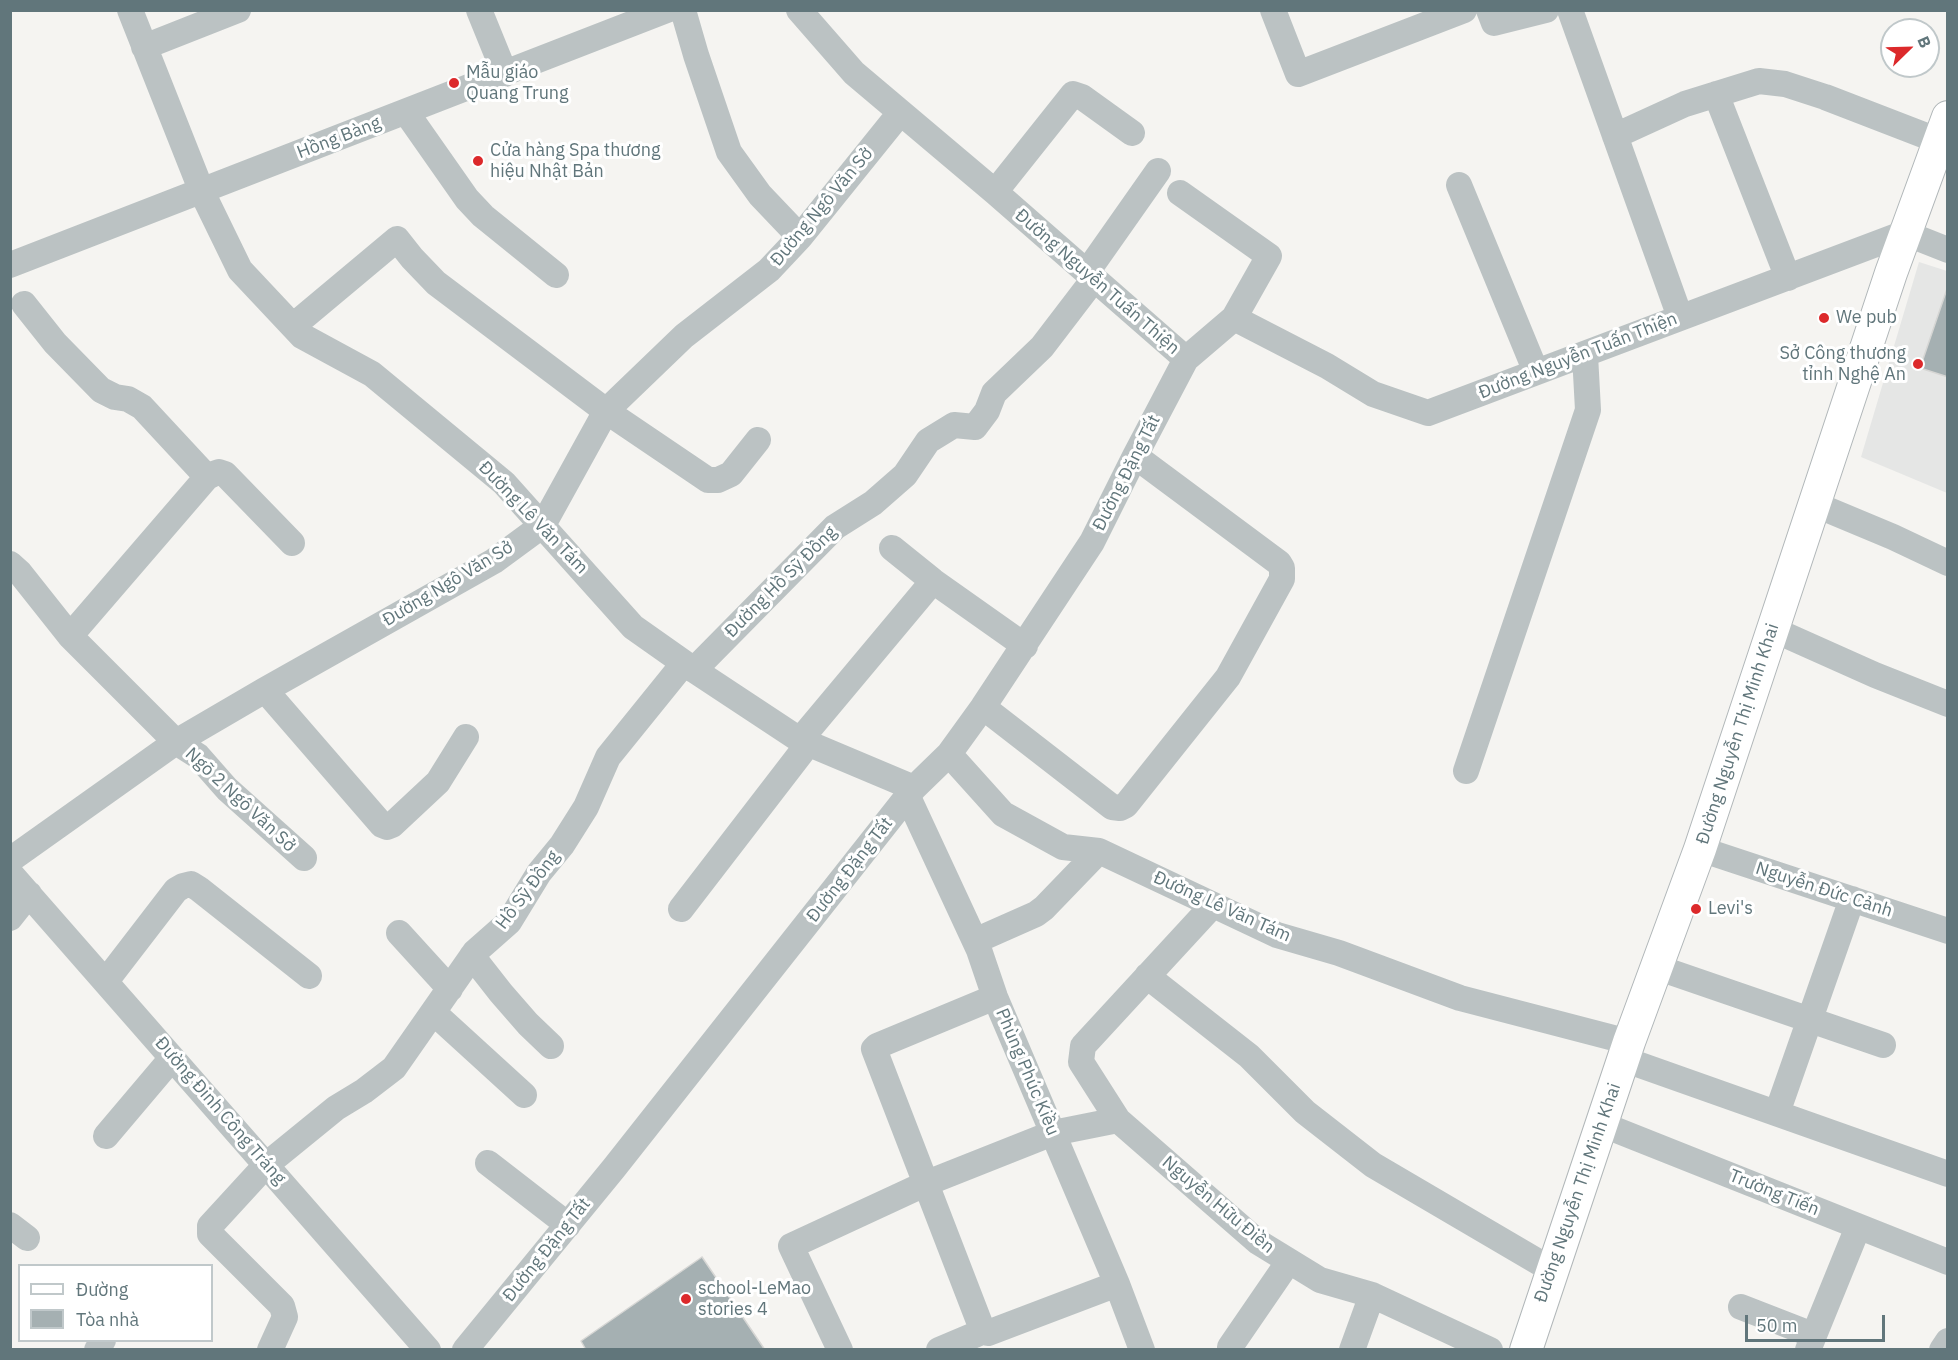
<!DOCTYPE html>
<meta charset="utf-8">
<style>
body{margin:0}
#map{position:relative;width:1958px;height:1360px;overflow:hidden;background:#f5f4f1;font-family:"IBM Plex Sans",sans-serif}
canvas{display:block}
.frame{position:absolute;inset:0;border:12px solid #61767b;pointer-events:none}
.legend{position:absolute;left:18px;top:1264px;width:195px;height:78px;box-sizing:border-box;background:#fff;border:2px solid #c0c8ca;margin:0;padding:8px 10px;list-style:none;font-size:18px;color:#61767b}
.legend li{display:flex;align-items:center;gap:12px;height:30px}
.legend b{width:30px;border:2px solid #c0c8ca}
.north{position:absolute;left:1880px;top:18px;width:60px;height:60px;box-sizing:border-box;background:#fff;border:2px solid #c0c8ca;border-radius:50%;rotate:67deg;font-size:16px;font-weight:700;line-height:24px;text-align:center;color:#61767b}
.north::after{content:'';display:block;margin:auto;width:21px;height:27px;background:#dc292b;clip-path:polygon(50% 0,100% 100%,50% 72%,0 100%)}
.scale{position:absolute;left:1745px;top:1315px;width:140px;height:27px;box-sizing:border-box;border:3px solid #61767b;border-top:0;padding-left:8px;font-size:18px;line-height:21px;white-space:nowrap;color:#61767b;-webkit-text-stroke:4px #fff;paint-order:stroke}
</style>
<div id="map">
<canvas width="1958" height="1360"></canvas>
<div class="frame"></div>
<ul class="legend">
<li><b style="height:8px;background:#fff"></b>Đường</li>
<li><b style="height:16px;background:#a5b0b2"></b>Tòa nhà</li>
</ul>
<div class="north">B</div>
<div class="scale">50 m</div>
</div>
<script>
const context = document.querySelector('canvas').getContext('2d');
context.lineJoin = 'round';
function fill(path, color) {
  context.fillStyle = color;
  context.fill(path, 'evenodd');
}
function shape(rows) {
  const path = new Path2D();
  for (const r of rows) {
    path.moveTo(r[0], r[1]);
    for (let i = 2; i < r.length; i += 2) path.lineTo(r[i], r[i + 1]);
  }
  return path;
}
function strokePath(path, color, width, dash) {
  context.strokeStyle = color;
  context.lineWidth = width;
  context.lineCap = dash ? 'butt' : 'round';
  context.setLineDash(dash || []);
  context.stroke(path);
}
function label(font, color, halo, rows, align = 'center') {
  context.font = font + ' "IBM Plex Sans",sans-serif';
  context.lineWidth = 6;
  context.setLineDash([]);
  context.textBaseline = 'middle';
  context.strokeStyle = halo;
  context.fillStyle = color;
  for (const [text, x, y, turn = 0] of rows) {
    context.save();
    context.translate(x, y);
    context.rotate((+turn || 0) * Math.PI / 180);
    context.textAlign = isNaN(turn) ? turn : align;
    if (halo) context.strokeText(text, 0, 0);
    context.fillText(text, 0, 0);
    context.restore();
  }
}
fill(shape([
 [1919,262,1947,271,1947,493,1861,457]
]), '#e5e6e5');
const building = shape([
 [1948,286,1948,377,1920,368,1948,286],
 [702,1257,765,1350,586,1350,581,1341,702,1257]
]);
fill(building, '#a5b0b2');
strokePath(building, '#d6d6d4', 1.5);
const major = shape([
 [1526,1350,1629,1042,1700,849,1891,273,1948,117]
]);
strokePath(major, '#b1b7b9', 34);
strokePath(shape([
 [130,10,202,192,240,270,302,336,372,374,504,483,633,627,694,670,800,740,914,788],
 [479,10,505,74],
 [683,10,696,55,729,152,760,195,800,237],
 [799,10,854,73,995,192,1186,359,1234,318,1327,366,1373,394,1428,413,1905,233,1948,250],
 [1273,10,1298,74,1464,10],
 [1489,10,1494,23,1546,10],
 [1570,10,1680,317],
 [144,47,238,10],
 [1716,94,1788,278],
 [406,112,467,199,483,216,556,275],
 [1615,136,1685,104,1759,81,1785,84,1825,97,1939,141],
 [1459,185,1536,372],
 [995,192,1073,94,1082,97,1132,133],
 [1180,193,1269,256,1234,318],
 [10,265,667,10],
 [1087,272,1158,171],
 [24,304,55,343,101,390,115,397,128,399,142,407,207,477],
 [293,326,397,239,412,258,436,283,606,411,708,480,718,480,731,474,758,440],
 [1814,504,1893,537,1948,563],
 [892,548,933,581,1025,646],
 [10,564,20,573,70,636,176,742,198,756,227,789,304,858],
 [1772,629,1875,675,1948,704],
 [70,636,207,477,213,474,219,472,225,474,292,543],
 [694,670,835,527,873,503,905,475,928,441,954,425,975,427,987,411,994,393,1042,347,1094,279],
 [265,690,382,825,387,827,392,825,438,782,466,737],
 [983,707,1112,807,1120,808,1126,805,1228,677,1282,579,1282,568,1279,563,1135,456],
 [800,740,933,581],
 [949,754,1003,814,1063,847,1099,851,1277,935,1339,953,1460,998,1629,1042],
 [1466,771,1588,410,1585,355],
 [908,797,979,950,995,997,1117,1284,1142,1350],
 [1700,849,1948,931],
 [10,860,176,742,265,690,494,561,543,525,606,411,684,336,769,270,800,237,900,113],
 [10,873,428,1350],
 [1213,905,1083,1046,1081,1062,1118,1120,1258,1242,1320,1280,1372,1295,1490,1350],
 [681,909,808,744],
 [10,918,29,894],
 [399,933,450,989],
 [975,941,1036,914,1044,908,1099,851],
 [472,956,501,993,528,1024,551,1046],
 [1656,967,1883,1045],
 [1147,976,1249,1056,1305,1112,1373,1165,1552,1270],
 [106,981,176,890,183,886,191,884,199,889,309,976],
 [995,997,877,1046,874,1049,982,1329,988,1333,1117,1284],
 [433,1012,524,1095],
 [1623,1059,1948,1174],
 [1777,1113,1852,899],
 [1601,1124,1948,1262],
 [106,1136,172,1058],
 [488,1163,568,1225],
 [10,1225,27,1238],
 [1741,1307,1813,1335],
 [1230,1347,1289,1261],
 [97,1350,103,1340],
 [270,1350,285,1317,282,1306,210,1234,210,1226,266,1165,336,1108,364,1091,394,1068,475,952,509,922,539,873,562,845,586,807,608,757,684,663],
 [465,1350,614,1168,914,788,949,754,983,707,1092,542,1135,456,1186,359],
 [840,1350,791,1246,927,1183,1053,1133,1118,1120],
 [939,1350,984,1331],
 [1352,1350,1372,1295],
 [1808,1350,1858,1227],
 [1942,1350,1948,1341]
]), '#bbc2c3', 26);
strokePath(major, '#fff', 32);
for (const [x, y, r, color] of [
 [454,83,6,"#dc292b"],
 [478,161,6,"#dc292b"],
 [1824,318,6,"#dc292b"],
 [1918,364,6,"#dc292b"],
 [1696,909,6,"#dc292b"],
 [686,1299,6,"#dc292b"]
]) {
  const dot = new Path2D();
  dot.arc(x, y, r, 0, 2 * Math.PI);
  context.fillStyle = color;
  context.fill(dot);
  strokePath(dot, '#fff', 2);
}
label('18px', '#61767b', '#fff', [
 ["Mẫu giáo",466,73],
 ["Quang Trung",466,94],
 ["Cửa hàng Spa thương",490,151],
 ["hiệu Nhật Bản",490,172],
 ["We pub",1836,318],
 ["Sở Công thương",1906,354,"right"],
 ["tỉnh Nghệ An",1906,375,"right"],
 ["Levi's",1708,909],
 ["school-LeMao",698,1289],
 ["stories 4",698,1310]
], 'left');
label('18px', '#61767b', '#fff', [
 ["Hồng Bàng",339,138,-21],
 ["Đường Ngô Văn Sở",822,207,-50],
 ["Đường Nguyễn Tuấn Thiện",1097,282,41],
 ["Đường Nguyễn Tuấn Thiện",1578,356,-21],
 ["Đường Đặng Tất",1127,473,-63],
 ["Đường Lê Văn Tám",533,518,46],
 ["Đường Hồ Sỹ Đồng",781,582,-45],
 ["Đường Ngô Văn Sở",448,584,-31],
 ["Đường Nguyễn Thị Minh Khai",1738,734,-72],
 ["Ngõ 2 Ngô Văn Sở",240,800,43],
 ["Đường Đặng Tất",850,870,-52],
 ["Hồ Sỹ Đồng",528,890,-53],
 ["Nguyễn Đức Cảnh",1824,890,18],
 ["Đường Lê Văn Tám",1222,907,24],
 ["Phùng Phúc Kiều",1027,1072,67],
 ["Đường Đinh Công Tráng",220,1111,49],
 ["Đường Nguyễn Thị Minh Khai",1578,1193,-71],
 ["Trường Tiến",1774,1193,22],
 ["Nguyễn Hữu Điền",1218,1205,40],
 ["Đường Đặng Tất",547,1250,-51]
]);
</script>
